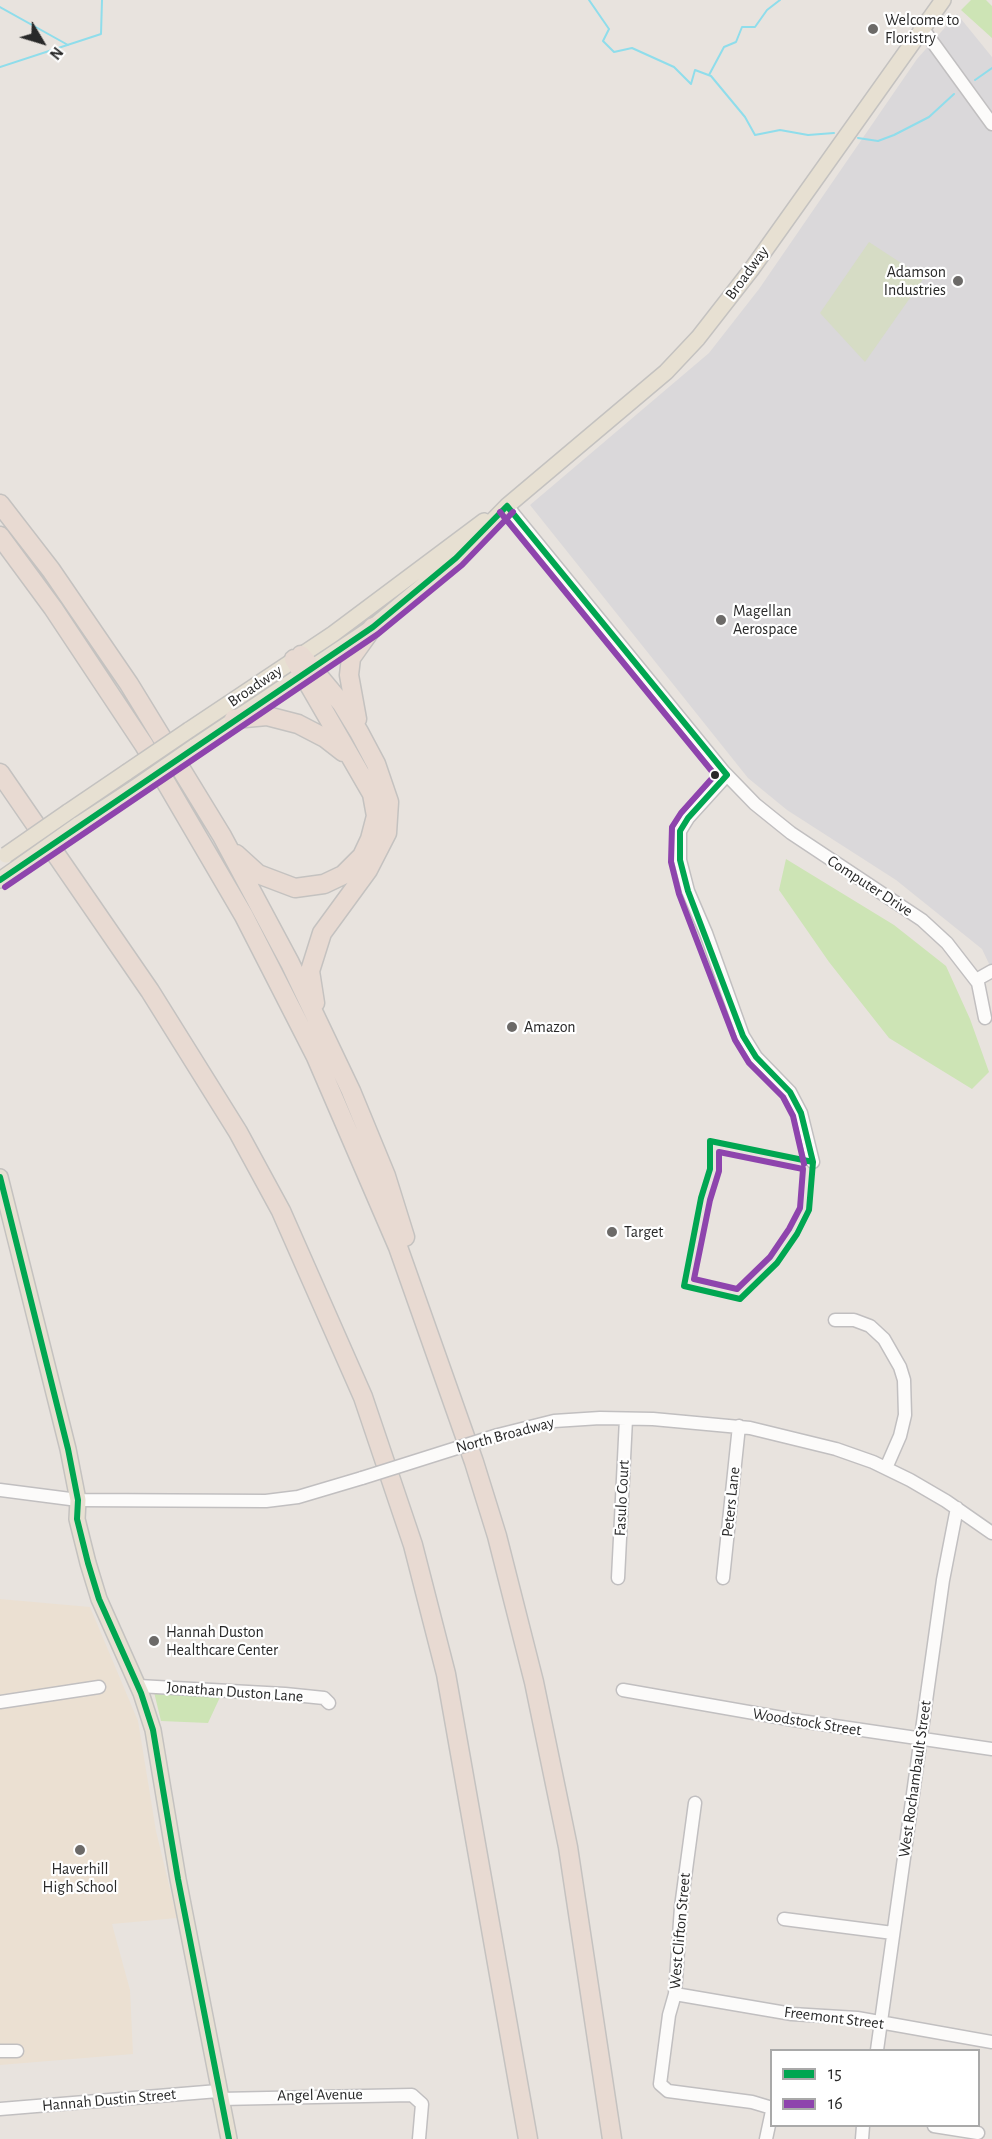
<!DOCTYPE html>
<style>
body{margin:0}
#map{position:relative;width:992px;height:2139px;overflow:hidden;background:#e8e3de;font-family:"Alegreya Sans",sans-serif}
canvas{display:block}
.legend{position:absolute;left:770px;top:2049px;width:210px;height:78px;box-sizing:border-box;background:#fff;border:2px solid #a9a9a9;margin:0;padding:8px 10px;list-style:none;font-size:18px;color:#292929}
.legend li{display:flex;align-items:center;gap:12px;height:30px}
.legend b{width:30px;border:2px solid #a9a9a9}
.north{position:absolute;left:12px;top:12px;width:60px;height:60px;-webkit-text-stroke:4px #fff;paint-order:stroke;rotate:128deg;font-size:16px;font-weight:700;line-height:24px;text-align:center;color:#292929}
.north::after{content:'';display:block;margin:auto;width:21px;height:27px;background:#292929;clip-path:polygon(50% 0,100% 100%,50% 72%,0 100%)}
</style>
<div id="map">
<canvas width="992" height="2139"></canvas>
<ul class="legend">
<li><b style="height:8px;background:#00a651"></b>15</li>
<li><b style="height:8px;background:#8e44ad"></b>16</li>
</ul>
<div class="north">N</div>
</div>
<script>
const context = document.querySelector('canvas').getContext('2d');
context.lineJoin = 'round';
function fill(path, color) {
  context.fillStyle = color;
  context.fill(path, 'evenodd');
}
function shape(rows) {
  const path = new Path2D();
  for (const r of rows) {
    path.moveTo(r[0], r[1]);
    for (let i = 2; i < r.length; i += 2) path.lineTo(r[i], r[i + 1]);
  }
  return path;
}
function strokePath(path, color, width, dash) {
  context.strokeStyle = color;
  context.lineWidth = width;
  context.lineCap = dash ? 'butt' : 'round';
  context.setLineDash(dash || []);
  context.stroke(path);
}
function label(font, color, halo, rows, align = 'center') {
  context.font = font + ' "Alegreya Sans",sans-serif';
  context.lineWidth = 4.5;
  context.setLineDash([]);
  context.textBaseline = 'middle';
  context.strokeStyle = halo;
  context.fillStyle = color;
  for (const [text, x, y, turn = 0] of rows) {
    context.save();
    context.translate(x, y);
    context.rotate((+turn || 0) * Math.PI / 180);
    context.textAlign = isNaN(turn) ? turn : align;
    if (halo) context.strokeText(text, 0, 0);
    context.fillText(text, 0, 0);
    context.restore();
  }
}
fill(shape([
 [957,14,992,57,992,970,982,949,896,880,787,810,748,778,530,505,709,353,759,289,917,59]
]), '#dad8da');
fill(shape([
 [0,1599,90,1607,138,1721,156,1831,177,1918,112,1924,130,1990,133,2054,0,2065]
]), '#ebe0d2');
fill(shape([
 [971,0,986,0,992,6,992,38,961,10],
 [786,859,894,925,946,966,970,1019,989,1072,972,1089,889,1038,829,962,779,890],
 [154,1692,221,1695,208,1723,161,1721]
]), '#cde4b5');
fill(shape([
 [869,242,924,278,865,362,820,313]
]), '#d6dcc5');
strokePath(shape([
 [589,0,609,29,603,41,614,52,632,48,674,67,691,84,695,70,711,76,745,117,755,135,780,130,808,135,834,133],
 [0,7,68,45],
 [0,67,101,34,102,0],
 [709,75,724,47,736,42,742,27,755,27,767,10,780,0],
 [975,80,992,68],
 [858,138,878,141,894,135,929,117,954,94]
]), '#8fddeb', 2);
const minor = shape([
 [923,29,992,124],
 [507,506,724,772,755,804,791,833,922,920,947,943,978,983,985,1018],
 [727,775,688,818,680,831,680,860,688,891,706,933,743,1036,756,1057,790,1092,801,1113,813,1162],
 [976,980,992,971],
 [835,1320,854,1320,870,1326,884,1339,900,1367,904,1380,905,1415,900,1436,886,1468],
 [498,1435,554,1421,600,1418,653,1419,750,1428,836,1449,873,1462,910,1480,946,1501,992,1533],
 [0,1490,78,1500,266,1501,298,1497,362,1478],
 [618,1578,626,1419],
 [723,1578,739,1426],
 [138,1686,285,1694,324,1698,329,1703],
 [623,1690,794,1720,992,1749],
 [0,1702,99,1687],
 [695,1803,681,1907,675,1994,669,2015,660,2084,668,2091,752,2102,772,2108],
 [784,1919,893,1933],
 [675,1994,792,2014,857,2018,992,2042],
 [877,2050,943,1580,957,1508],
 [0,2051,17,2051],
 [220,2099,412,2095,422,2104,419,2139],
 [0,2109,218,2091],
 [934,2126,978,2133],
 [766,2139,772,2111],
 [862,2139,863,2126]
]);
const major = shape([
 [189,730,333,634,484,521],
 [194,747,373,627,456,558,507,506,666,372,698,338,751,270,943,0],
 [68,812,127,772],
 [78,825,136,787],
 [0,880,17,868],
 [0,1177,68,1449,78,1500,77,1519,88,1563,99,1599,141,1693,153,1730,178,1879,229,2139]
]);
const highway = shape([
 [0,504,51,570,129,684,222,836,290,963,351,1091,386,1176,405,1237],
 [0,536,53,608,144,745,244,916,316,1057,398,1247,474,1462,497,1536,534,1682,568,1847,612,2139],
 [301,655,342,704,359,732,376,764,389,802,387,833,368,870,322,933,310,971,315,1003],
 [234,719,267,716,298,724,325,738,343,752],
 [357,719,349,675,351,658,373,627],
 [0,773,150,991,238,1132,281,1211,363,1397,413,1545,446,1674,528,2139],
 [236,854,258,874,295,888,324,884,343,875,362,856,370,839,376,816,372,794,294,659]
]);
strokePath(minor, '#c1bfc0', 15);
strokePath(major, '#c4c2c0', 18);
strokePath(highway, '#c4c2c0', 21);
strokePath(minor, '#fcfbfa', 12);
strokePath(major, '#e7e0d2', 15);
strokePath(highway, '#e8dad2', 18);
const minorBridge = shape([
 [362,1478,498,1435]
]);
const majorBridge = shape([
 [127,772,189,730],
 [136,787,194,747],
 [6,855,68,812],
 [17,868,78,825]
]);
strokePath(minorBridge, '#c1bfc0', 15, []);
strokePath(majorBridge, '#c4c2c0', 18, []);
strokePath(minorBridge, '#fcfbfa', 12);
strokePath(majorBridge, '#e7e0d2', 15);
strokePath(shape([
 [507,506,727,775,688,818,680,831,680,860,688,891,743,1036,756,1057,790,1092,801,1113,813,1162],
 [0,880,373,627,456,558,507,506],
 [710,1141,813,1162,809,1210,797,1234,777,1263,740,1299,684,1286,701,1198,710,1169,710,1141],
 [0,1177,68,1449,78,1500,77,1519,88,1563,99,1599,141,1693,153,1730,178,1879,229,2139]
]), '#00a651', 6);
strokePath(shape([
 [500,512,715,775,681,813,672,827,671,862,679,894,735,1040,749,1063,783,1097,793,1116,804,1164],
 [5,887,378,634,462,565,513,512],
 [719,1152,803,1169,800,1208,789,1229,770,1257,737,1289,694,1279,710,1200,719,1171,719,1152]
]), '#8e44ad', 6);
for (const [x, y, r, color] of [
 [873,29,6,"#6c6a68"],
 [958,281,6,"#6c6a68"],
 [721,620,6,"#6c6a68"],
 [715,775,5,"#292929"],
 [512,1027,6,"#6c6a68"],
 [612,1232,6,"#6c6a68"],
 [154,1641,6,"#6c6a68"],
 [80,1850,6,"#6c6a68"]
]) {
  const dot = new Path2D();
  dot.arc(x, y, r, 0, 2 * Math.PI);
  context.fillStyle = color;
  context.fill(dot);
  strokePath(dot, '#fff', 2);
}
label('16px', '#292929', '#fff', [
 ["Welcome to",885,20],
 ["Floristry",885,38],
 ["Adamson",946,272,"right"],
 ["Industries",946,290,"right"],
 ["Magellan",733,611],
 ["Aerospace",733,629],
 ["Amazon",524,1027],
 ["Target",624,1232],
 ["Hannah Duston",166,1632],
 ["Healthcare Center",166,1650],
 ["Haverhill",80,1869,"center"],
 ["High School",80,1887,"center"]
], 'left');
label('16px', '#292929', '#fff', [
 ["Broadway",747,273,-54],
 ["Broadway",255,686,-34],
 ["Computer Drive",870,886,33],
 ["North Broadway",505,1435,-15],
 ["Fasulo Court",622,1498,-87],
 ["Peters Lane",731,1502,-84],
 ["Jonathan Duston Lane",235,1692,4],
 ["Woodstock Street",807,1722,9],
 ["West Rochambault Street",915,1779,-82],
 ["West Clifton Street",680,1931,-85],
 ["Freemont Street",834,2018,7],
 ["Angel Avenue",320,2095,-1],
 ["Hannah Dustin Street",109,2100,-5]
]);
</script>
